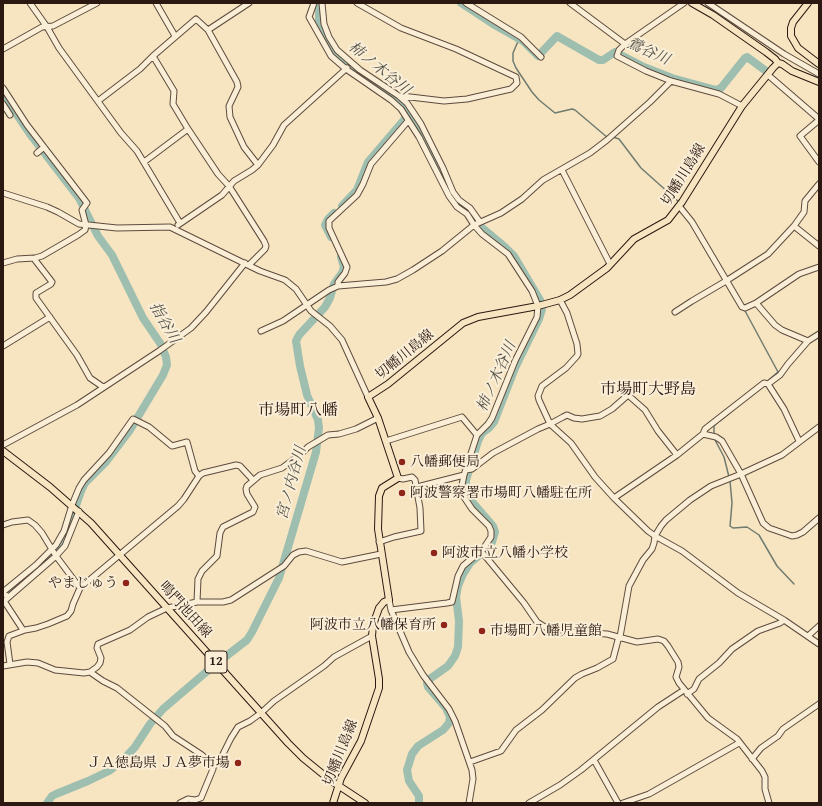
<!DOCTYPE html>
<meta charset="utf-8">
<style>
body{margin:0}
#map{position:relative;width:822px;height:806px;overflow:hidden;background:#f7e5c2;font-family:"Gentium Book Plus",serif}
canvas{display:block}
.frame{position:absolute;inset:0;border:4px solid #2a1811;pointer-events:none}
</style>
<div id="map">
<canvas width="822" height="806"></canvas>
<div class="frame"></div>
</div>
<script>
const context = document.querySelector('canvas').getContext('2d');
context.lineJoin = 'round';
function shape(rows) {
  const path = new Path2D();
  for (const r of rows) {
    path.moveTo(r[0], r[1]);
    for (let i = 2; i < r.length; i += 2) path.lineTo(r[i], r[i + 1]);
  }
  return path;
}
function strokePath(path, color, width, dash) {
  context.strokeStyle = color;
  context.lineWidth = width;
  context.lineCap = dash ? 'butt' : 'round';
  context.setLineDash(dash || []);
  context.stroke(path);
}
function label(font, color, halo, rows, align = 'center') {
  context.font = font + ' "Gentium Book Plus","Noto Serif JP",serif';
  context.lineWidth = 4;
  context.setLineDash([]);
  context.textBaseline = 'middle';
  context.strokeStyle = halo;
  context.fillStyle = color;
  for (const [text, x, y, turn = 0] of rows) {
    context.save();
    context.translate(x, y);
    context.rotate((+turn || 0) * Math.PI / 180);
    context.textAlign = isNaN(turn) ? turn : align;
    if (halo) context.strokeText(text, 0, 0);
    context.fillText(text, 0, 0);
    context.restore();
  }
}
strokePath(shape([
 [519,39,513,53,513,61,516,68,532,92,539,100,555,113,572,109,575,110,608,138],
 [613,137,619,139,641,168,679,202],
 [682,205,697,226],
 [744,309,778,372,765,383],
 [720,421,731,412],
 [714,434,714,426,717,423],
 [714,438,724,457,729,477],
 [730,481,732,503,730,526,733,528,747,527,759,535,777,566,794,584]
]), '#707c70', 1.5);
strokePath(shape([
 [319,3,319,22,326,38,336,54,356,71,401,103,418,127,436,162,450,195,457,203,469,211,480,226,505,247,514,256,540,300,542,309,539,319,515,368,494,422,489,428,482,433,478,441,466,480,466,491,468,497,493,526,495,532,492,542,486,550,470,563,463,574,458,586,456,597,459,621,458,647,455,656,448,666,431,678,427,683,428,687,446,708,450,717,449,723,443,730,418,746,412,754,407,770,409,781,419,796,419,803],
 [461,3,493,24,523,41,538,56,557,36,599,60,603,60,615,52,644,67,672,78,716,90,721,88,745,58,747,57,766,71],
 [3,94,30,134,79,198,98,236,112,255,143,318,160,343,166,357,167,365,163,375,130,430,105,463,85,483,81,491,65,538,61,546,48,559,3,597],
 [342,206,357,190,368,162,409,114],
 [331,237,325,225,328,219,334,213],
 [47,803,52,796,56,794,88,781,109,771,123,760,135,747,150,724,163,709,212,667,247,640,252,632,279,578,316,452,319,428,318,420,307,395,300,366,296,341,299,335,325,307,330,298,334,284,342,273,344,267,341,257]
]), '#9ebfb0', 8);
const minor = shape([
 [30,3,47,27,59,48,121,133,137,151,180,223],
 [156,3,175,36],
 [314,3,309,17,331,56,346,69,391,100,401,109,419,137,449,196,457,207,467,214,474,225,482,234,508,254,532,291,538,306,537,317,515,361,492,418,488,424,477,435,464,475,462,485,462,494,472,509,489,526,491,531,491,537,483,549,463,566,458,576,452,602,447,603,391,610],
 [322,3,324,24,329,37,337,50,360,70,399,96,407,103,421,124,443,168,453,192,459,200,470,208,480,222],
 [357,3,401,28,456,49,516,77,517,83,511,89,467,99,444,101,402,96,399,96],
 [466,3,521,37,541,57],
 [570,3,625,44],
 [684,3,625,44,619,50,617,56,646,71,671,81,719,94,742,106],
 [708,3,784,54,819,74],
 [208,30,249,3],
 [3,49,42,27,53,26,97,3],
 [153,56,174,91,173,104,188,129,218,174,229,186,264,241,266,246,265,249,249,265],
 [768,75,819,119],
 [3,88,27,125,87,203,82,210,86,225,85,230,78,235,42,256,35,258,17,259,3,263],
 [98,101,140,69,153,56,196,19,208,30,237,82,238,87,229,106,230,117,244,147,258,165],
 [3,104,10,115],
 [819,120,800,136,819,162],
 [37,153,44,147],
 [144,162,188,129],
 [562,170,610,264],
 [3,193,47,207,58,212,79,224,117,228,170,227,260,271,285,280,296,289,311,311,330,326,342,340,368,397],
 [679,206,692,222,742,307,745,308,756,303,775,325,782,330,808,341],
 [178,225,222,195,234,181,252,170,258,165,273,145,284,125,347,68],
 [794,226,819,246],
 [35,258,35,260,52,282,51,284,36,293,36,298,77,355,90,378,103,387],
 [338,286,338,282,345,273,347,267,329,228,329,221,357,195,363,184,371,164,408,121],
 [560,300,567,313,577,344,578,354,577,356,566,368,542,386,538,396,539,400,550,424,571,443,595,477,614,498,648,531,655,536,682,551,738,593,784,620,819,644],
 [756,303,799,274,819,267],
 [675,312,692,301,726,281,768,254,794,226,804,212,805,201,819,184],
 [261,331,283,321,329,290,338,286,386,282,397,279,413,270,442,251,474,225,501,213,522,199,543,180,590,153,607,140,650,102,671,81],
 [3,346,50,317],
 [768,384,784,409,799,441],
 [703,434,716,437,722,441,741,474,763,523,769,528,792,536,797,535,803,532,819,518],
 [386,441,462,417,477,435],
 [3,445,77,405,159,351,191,328,206,312,245,263],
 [466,470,472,469,493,453,538,429,550,424,563,417,567,415,574,418,582,419,600,416,612,409,628,395,645,410,658,431,677,455],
 [417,487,464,475],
 [614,498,677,455,703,434,705,429,764,383,768,384,780,375,788,364,808,341,819,334],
 [3,525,12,522,28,520,35,525,42,533,56,556,80,588],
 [379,542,394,537,421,531,420,508,415,480,412,477,403,479,398,478],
 [481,551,524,603,537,622,545,627,574,632,607,634,637,642,658,639,664,641,668,646,678,662,679,667,676,677,679,683,708,718,737,739,762,771,765,777,765,789,769,803],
 [8,597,3,592,36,565,56,545,64,531,72,505,79,488,84,480,109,453,133,419,149,427,172,446,187,442,195,471,199,476],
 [389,600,391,610,409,652,423,675,449,709,455,721,472,770,473,779,469,803],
 [4,601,23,630],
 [3,602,56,556,65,546,79,511],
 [197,602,198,579,202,571,217,556,220,533,223,527,253,512,255,507,247,494,246,489,247,486,260,475,282,468,301,454,308,447,328,435,339,434,356,429,378,418],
 [808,636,819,626],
 [10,664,7,642,9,636,25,630,36,628,48,624,67,616,71,611,73,604,80,588,178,506,184,499,199,476,203,473,236,465,240,466,253,480],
 [3,666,27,662,38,663,55,670,84,673,90,672,97,667,100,663,101,658,97,648,98,644,130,630,148,617,167,608,197,602,223,602,231,600,284,566,293,555,299,552,306,551,342,562,381,554],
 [90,672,103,681,117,688,165,726,173,736,202,755,214,766,222,756,231,738,238,727,250,721,261,713,274,701,324,666,334,657,372,636],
 [687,694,694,689,699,679,719,663,732,649,758,631,780,623,784,620],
 [752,759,761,748,778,736,783,729,819,704],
 [594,760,618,803],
 [470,762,501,751,516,730,542,710,575,678,582,674,597,668,613,659,618,640,620,637,629,586,643,560,652,549,654,543,655,536,661,526,666,520,690,500,711,486,741,474,782,455,819,427],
 [180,803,188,799,195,800,201,798,213,769],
 [529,803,560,785,581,770,658,707,684,690],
 [623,803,649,794,739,743]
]);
const major = shape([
 [692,3,713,15,766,52,775,59,778,63,782,64,792,71,819,82],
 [808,3,793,22,791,28,791,36,798,48,819,64],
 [3,451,50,487,91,523,288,743,303,758,330,780,365,803],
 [333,803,341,778,361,741,379,688,379,679,372,636,373,625,379,608,384,602,389,600,378,529,379,496,382,488,398,478,378,418,368,397,388,384,463,323,478,317,538,306,560,300,570,295,607,268,634,239,668,220,682,202,742,106,773,68,778,63]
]);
strokePath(minor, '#5d4b3d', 7);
strokePath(major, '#2a1811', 8);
strokePath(minor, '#faeed7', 5);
strokePath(major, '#f7e5c2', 6);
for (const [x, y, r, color] of [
 [402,462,4,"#8f2418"],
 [402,493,4,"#8f2418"],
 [434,553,4,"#8f2418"],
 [126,583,4,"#8f2418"],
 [444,625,4,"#8f2418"],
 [482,631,4,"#8f2418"],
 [238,763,4,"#8f2418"]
]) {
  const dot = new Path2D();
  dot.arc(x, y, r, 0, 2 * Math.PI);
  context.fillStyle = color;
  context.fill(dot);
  strokePath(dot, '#faeed7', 1.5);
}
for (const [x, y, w] of [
 [216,662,22]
]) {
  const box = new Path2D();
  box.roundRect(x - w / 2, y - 11, w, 22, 3);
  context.fillStyle = '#faeed7';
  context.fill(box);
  strokePath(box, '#2a1811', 1);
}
label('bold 13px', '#2a1811', null, [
 ["12",216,662]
]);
label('14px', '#2a1811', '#faeed7', [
 ["切幡川島線",684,175,-58],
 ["切幡川島線",405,355,-39],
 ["鳴門池田線",185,610,48],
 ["切幡川島線",341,753,-68]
]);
label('14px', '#2a1811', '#faeed7', [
 ["八幡郵便局",410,462],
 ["阿波警察署市場町八幡駐在所",410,493],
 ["阿波市立八幡小学校",442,553],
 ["やまじゅう",118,583,"right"],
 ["阿波市立八幡保育所",436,625,"right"],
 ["市場町八幡児童館",490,631],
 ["ＪＡ徳島県 ＪＡ夢市場",230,763,"right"]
], 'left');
label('italic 15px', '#535249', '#faeed7', [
 ["鶯谷川",648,52,24],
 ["柿ノ木谷川",379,69,39],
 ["指谷川",164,323,60],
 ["柿ノ木谷川",497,377,-66],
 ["宮ノ内谷川",292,483,-75]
]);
label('16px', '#2a1811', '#faeed7', [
 ["市場町大野島",648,390],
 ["市場町八幡",298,411]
]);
</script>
